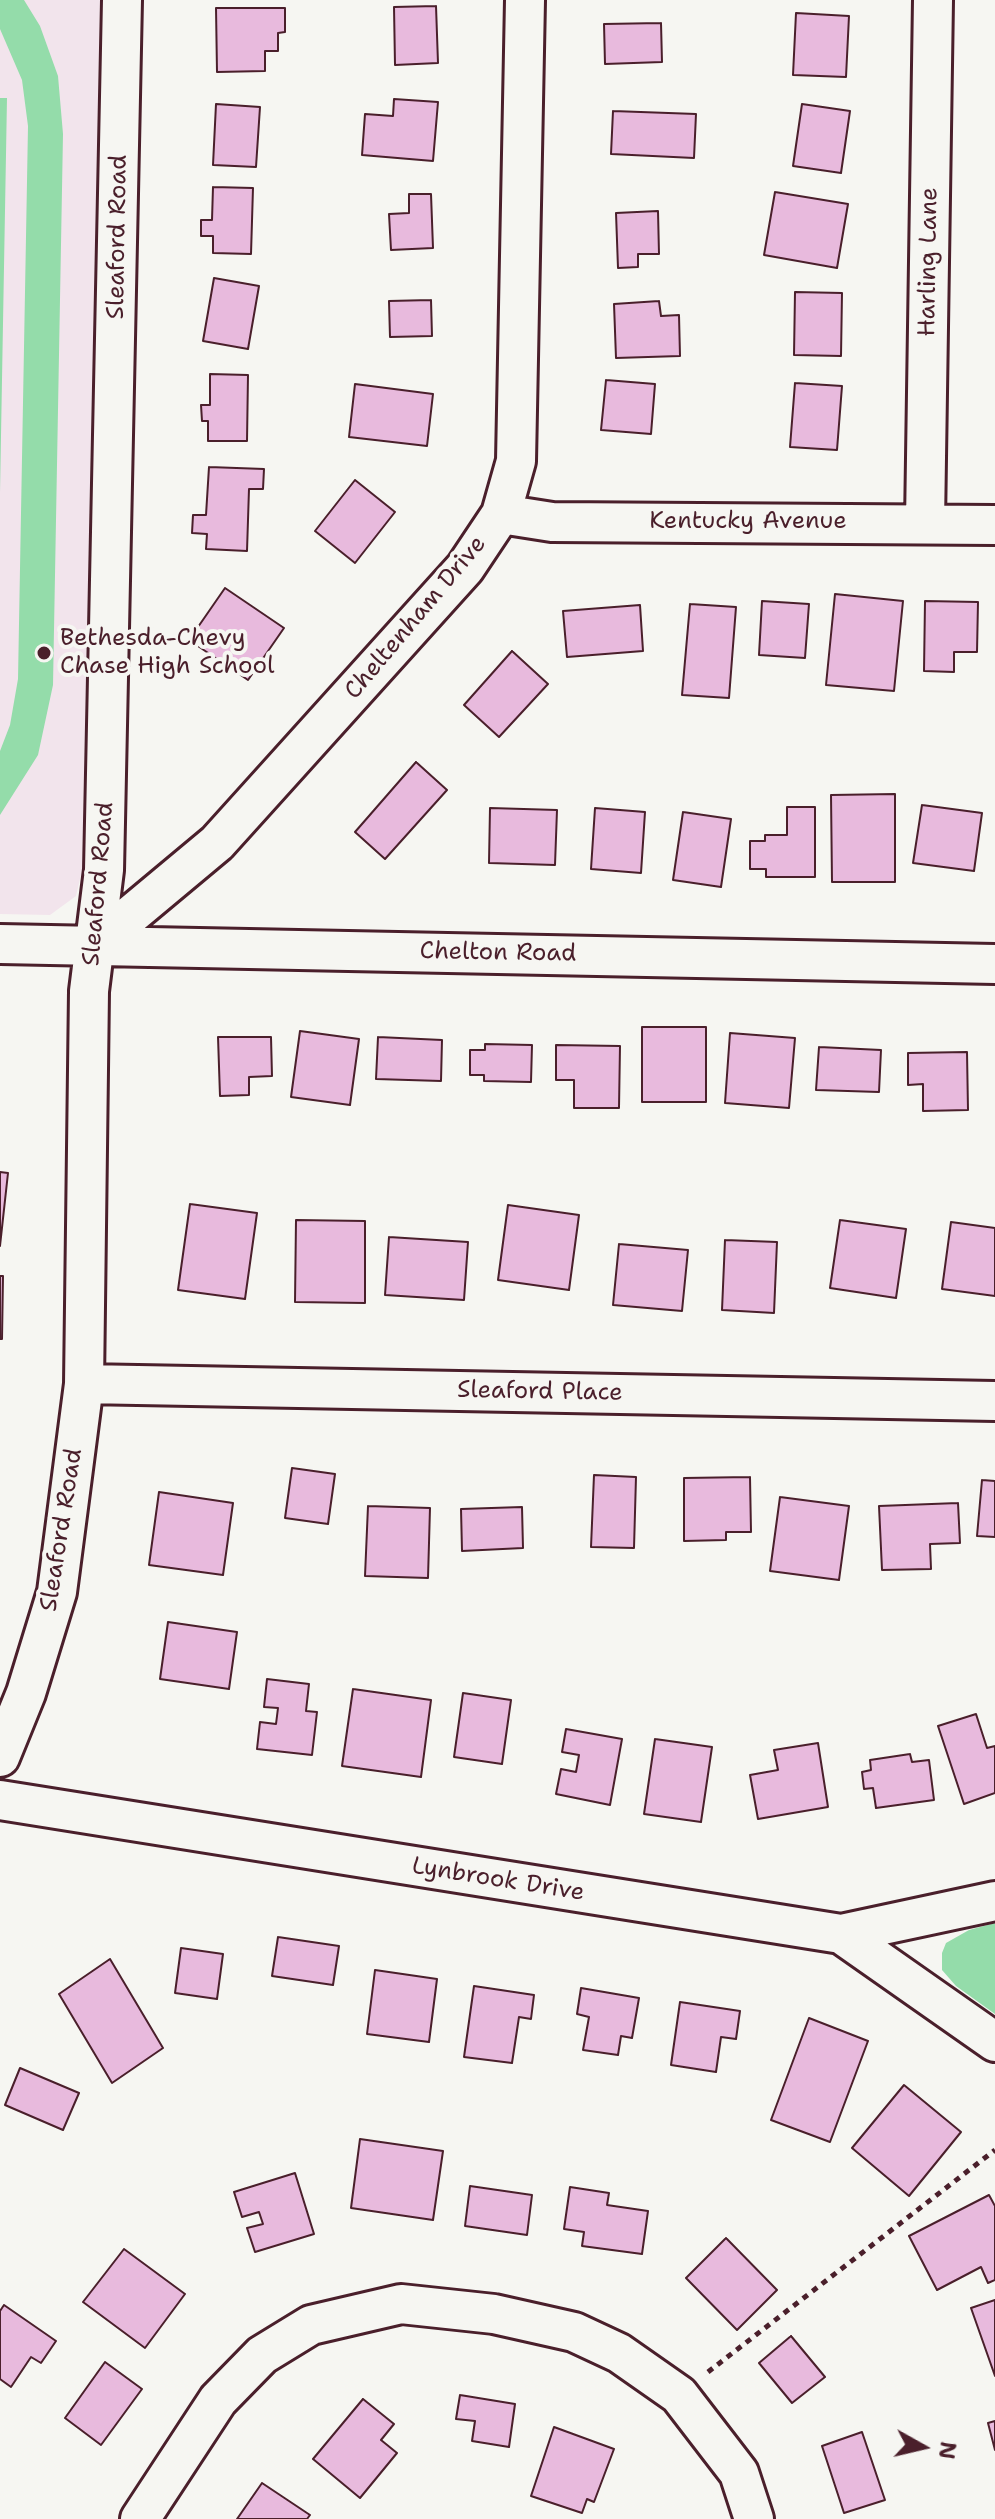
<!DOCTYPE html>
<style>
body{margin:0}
#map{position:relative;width:995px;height:2519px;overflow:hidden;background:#f6f6f2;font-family:"Shantell Sans",sans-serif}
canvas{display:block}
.north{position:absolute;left:883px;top:2407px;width:80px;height:80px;-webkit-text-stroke:6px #f6f6f2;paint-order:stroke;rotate:98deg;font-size:22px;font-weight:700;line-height:32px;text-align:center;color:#4a1f2b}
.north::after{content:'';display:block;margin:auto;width:28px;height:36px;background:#4a1f2b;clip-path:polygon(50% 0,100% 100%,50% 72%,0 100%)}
</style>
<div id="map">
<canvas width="995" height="2519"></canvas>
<div class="north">N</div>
</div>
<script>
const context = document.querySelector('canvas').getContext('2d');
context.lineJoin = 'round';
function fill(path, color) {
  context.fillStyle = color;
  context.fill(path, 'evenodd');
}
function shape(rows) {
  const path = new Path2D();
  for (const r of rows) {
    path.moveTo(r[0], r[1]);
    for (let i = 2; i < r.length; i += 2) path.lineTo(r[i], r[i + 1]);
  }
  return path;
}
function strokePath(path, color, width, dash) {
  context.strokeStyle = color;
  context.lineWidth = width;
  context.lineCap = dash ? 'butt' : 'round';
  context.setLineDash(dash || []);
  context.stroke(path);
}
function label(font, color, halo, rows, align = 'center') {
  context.font = font + ' "Shantell Sans",sans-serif';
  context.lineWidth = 8;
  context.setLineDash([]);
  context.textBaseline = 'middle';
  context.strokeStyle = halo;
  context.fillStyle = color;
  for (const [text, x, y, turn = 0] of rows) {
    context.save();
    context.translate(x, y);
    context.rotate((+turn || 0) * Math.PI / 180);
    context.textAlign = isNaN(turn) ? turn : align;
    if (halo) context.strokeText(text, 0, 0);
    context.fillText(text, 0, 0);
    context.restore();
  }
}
fill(shape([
 [0,0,100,0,82,870,76,896,50,915,0,914]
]), '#f2e4ec');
fill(shape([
 [0,0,24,0,40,26,58,76,63,134,53,685,38,755,0,815,0,751,10,725,18,679,28,126,22,80,0,29],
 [0,98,7,98,0,492],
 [995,1923,995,2014,956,1986,942,1970,942,1953,946,1943,969,1930]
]), '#94dcaa');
const building = shape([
 [436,6,438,63,395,65,394,7,436,6],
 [216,8,285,8,285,32,278,33,278,51,265,51,265,71,217,72,216,8],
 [796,13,849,16,846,77,793,75,796,13],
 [661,23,662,62,605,64,604,24,661,23],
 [394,99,438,102,433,161,362,155,365,114,393,116,394,99],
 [216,104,260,107,256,167,213,165,216,104],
 [802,104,850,111,841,173,793,166,802,104],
 [613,111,696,114,694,158,611,154,613,111],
 [213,187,253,188,251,254,213,253,213,236,201,236,201,220,212,220,213,187],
 [775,192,848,204,837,268,764,255,775,192],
 [409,194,431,194,433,248,391,250,389,214,409,213,409,194],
 [658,211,659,254,638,254,638,267,618,268,616,213,658,211],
 [214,278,259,286,248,349,203,341,214,278],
 [795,292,842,293,841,356,794,355,795,292],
 [431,300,432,336,390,337,389,301,431,300],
 [659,301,661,316,679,315,680,356,616,358,614,304,659,301],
 [210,374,248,375,247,441,208,441,208,421,202,421,201,405,210,405,210,374],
 [606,380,655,384,651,434,601,430,606,380],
 [795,383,842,386,837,450,790,447,795,383],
 [355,384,433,394,427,446,349,437,355,384],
 [209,467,264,469,263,489,249,489,247,551,206,549,207,534,192,533,193,515,206,515,209,467],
 [355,480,395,512,355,563,315,531,355,480],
 [225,588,284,628,248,680,189,640,225,588],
 [835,594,903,601,894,691,826,685,835,594],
 [762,601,809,604,805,658,759,655,762,601],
 [925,601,978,602,977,652,954,652,954,672,924,671,925,601],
 [690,604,736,607,729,698,682,695,690,604],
 [640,605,643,651,567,657,563,611,640,605],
 [512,651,548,684,499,737,464,705,512,651],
 [416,762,447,790,385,859,355,832,416,762],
 [895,794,895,882,832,882,831,795,895,794],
 [922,805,982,813,974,871,913,863,922,805],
 [787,807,815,807,815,877,766,877,766,869,750,869,750,841,765,841,765,835,787,835,787,807],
 [490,808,557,810,555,865,489,863,490,808],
 [595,808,645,812,641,873,591,869,595,808],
 [683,812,731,819,721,887,673,880,683,812],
 [642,1027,706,1027,706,1102,642,1102,642,1027],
 [300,1031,359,1039,350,1105,291,1097,300,1031],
 [730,1033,795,1038,789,1108,725,1103,730,1033],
 [218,1037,271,1037,272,1076,249,1077,249,1095,220,1096,218,1037],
 [378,1037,442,1040,441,1081,376,1079,378,1037],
 [485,1044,532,1045,531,1082,484,1081,484,1075,470,1075,470,1050,485,1050,485,1044],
 [556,1045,620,1046,619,1108,574,1108,574,1080,556,1080,556,1045],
 [819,1047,881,1050,879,1092,816,1090,819,1047],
 [967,1052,968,1110,923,1111,923,1084,908,1085,908,1053,967,1052],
 [0,1172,8,1173,0,1246,0,1172],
 [190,1204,257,1213,245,1299,178,1290,190,1204],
 [508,1205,579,1215,569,1290,498,1280,508,1205],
 [296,1220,365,1221,365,1303,295,1302,296,1220],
 [840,1220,906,1229,896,1298,830,1288,840,1220],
 [951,1222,995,1228,995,1296,942,1289,951,1222],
 [389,1237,468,1242,464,1300,385,1295,389,1237],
 [725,1240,777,1242,774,1313,722,1310,725,1240],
 [619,1244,688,1250,682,1311,613,1305,619,1244],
 [0,1276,3,1276,2,1339,0,1339,0,1276],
 [292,1468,335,1474,328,1524,285,1518,292,1468],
 [594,1475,636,1477,634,1548,591,1547,594,1475],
 [750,1477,751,1532,726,1532,726,1540,684,1541,684,1478,750,1477],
 [982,1480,995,1481,995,1537,977,1536,982,1480],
 [159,1492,233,1503,223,1575,149,1565,159,1492],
 [780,1497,849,1506,839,1580,770,1571,780,1497],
 [958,1503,960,1543,930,1544,931,1569,882,1570,879,1506,958,1503],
 [368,1506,430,1508,428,1578,365,1576,368,1506],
 [522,1507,523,1548,462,1551,461,1509,522,1507],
 [168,1622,237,1632,229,1689,160,1679,168,1622],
 [267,1679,309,1684,306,1711,317,1712,312,1755,257,1749,260,1722,276,1724,278,1708,264,1707,267,1679],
 [353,1689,431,1700,421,1777,342,1766,353,1689],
 [463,1693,511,1700,502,1764,454,1757,463,1693],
 [976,1714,987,1748,995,1746,995,1793,964,1804,938,1726,976,1714],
 [566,1729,622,1739,610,1805,556,1794,561,1769,576,1772,579,1755,562,1752,566,1729],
 [655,1739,712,1747,701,1822,644,1814,655,1739],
 [818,1743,828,1807,758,1819,750,1775,778,1770,774,1750,818,1743],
 [910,1754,912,1762,929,1760,934,1800,876,1808,873,1788,864,1789,862,1772,871,1770,870,1760,910,1754],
 [278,1937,339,1946,333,1985,272,1976,278,1937],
 [181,1948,223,1954,217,1999,175,1993,181,1948],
 [110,1959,163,2048,112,2083,59,1994,110,1959],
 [375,1970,437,1979,429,2042,367,2034,375,1970],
 [474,1986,534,1995,531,2019,519,2017,512,2063,464,2057,474,1986],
 [581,1988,639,1998,632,2038,621,2036,618,2055,583,2050,589,2017,577,2014,581,1988],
 [680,2002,740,2011,736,2039,721,2037,716,2072,671,2065,680,2002],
 [809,2018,868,2041,830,2142,771,2120,809,2018],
 [20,2068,79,2093,63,2130,5,2105,20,2068],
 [904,2085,961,2132,909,2196,852,2148,904,2085],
 [360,2139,443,2151,433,2220,351,2208,360,2139],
 [295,2173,314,2234,255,2252,247,2228,263,2224,259,2212,242,2217,234,2192,295,2173],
 [470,2186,532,2195,527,2235,465,2226,470,2186],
 [570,2187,609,2193,607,2205,648,2211,642,2254,582,2246,584,2232,564,2229,570,2187],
 [989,2195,995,2206,995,2280,988,2283,981,2267,937,2290,909,2236,989,2195],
 [726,2238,777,2290,737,2330,686,2278,726,2238],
 [124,2249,185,2294,145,2348,83,2302,124,2249],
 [995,2300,995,2376,971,2308,995,2300],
 [4,2305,56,2341,41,2363,31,2357,11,2387,0,2379,0,2311,4,2305],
 [791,2336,825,2377,792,2403,759,2363,791,2336],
 [105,2362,142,2389,101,2445,65,2418,105,2362],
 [460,2395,515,2404,509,2447,472,2441,475,2421,456,2419,460,2395],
 [363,2399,394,2424,381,2440,397,2453,360,2498,313,2459,363,2399],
 [995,2421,995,2450,988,2423,995,2421],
 [554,2427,614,2449,594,2502,587,2499,582,2513,531,2496,554,2427],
 [862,2432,885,2500,844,2513,822,2446,862,2432],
 [262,2483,310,2515,307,2519,237,2519,262,2483]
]);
fill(building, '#e8badd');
strokePath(building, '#4a1f2b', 2);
const minor = shape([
 [501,514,552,522,995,525],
 [925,523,933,0],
 [0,944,995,964],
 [96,944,217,843,465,568,501,514,516,461,525,0],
 [84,1384,995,1401],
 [0,1757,26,1693,57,1592,84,1384,89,991,104,870,122,0],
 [0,1800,841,1934,995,1901],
 [841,1934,995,2042],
 [140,2519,218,2400,262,2355,311,2325,401,2304,494,2314,574,2332,619,2353,679,2395,739,2473,754,2519]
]);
strokePath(minor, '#4a1f2b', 44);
strokePath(shape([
 [708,2372,995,2150]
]), '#4a1f2b', 5, [6, 6]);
strokePath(minor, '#f6f6f2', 38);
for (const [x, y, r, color] of [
 [44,653,8,"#4a1f2b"]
]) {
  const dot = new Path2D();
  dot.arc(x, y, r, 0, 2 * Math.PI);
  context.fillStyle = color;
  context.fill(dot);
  strokePath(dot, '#f6f6f2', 3);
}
label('24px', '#4a1f2b', '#f6f6f2', [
 ["Sleaford Road",118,237,-89],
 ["Harling Lane",929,262,-89],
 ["Kentucky Avenue",748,522],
 ["Cheltenham Drive",416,618,-50],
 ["Sleaford Road",99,884,-85],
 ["Chelton Road",498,953,1],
 ["Sleaford Place",540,1392,1],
 ["Sleaford Road",62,1530,-81],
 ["Lynbrook Drive",498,1880,9]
]);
label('24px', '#4a1f2b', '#f6f6f2', [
 ["Bethesda-Chevy",60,639],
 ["Chase High School",60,667]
], 'left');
</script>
